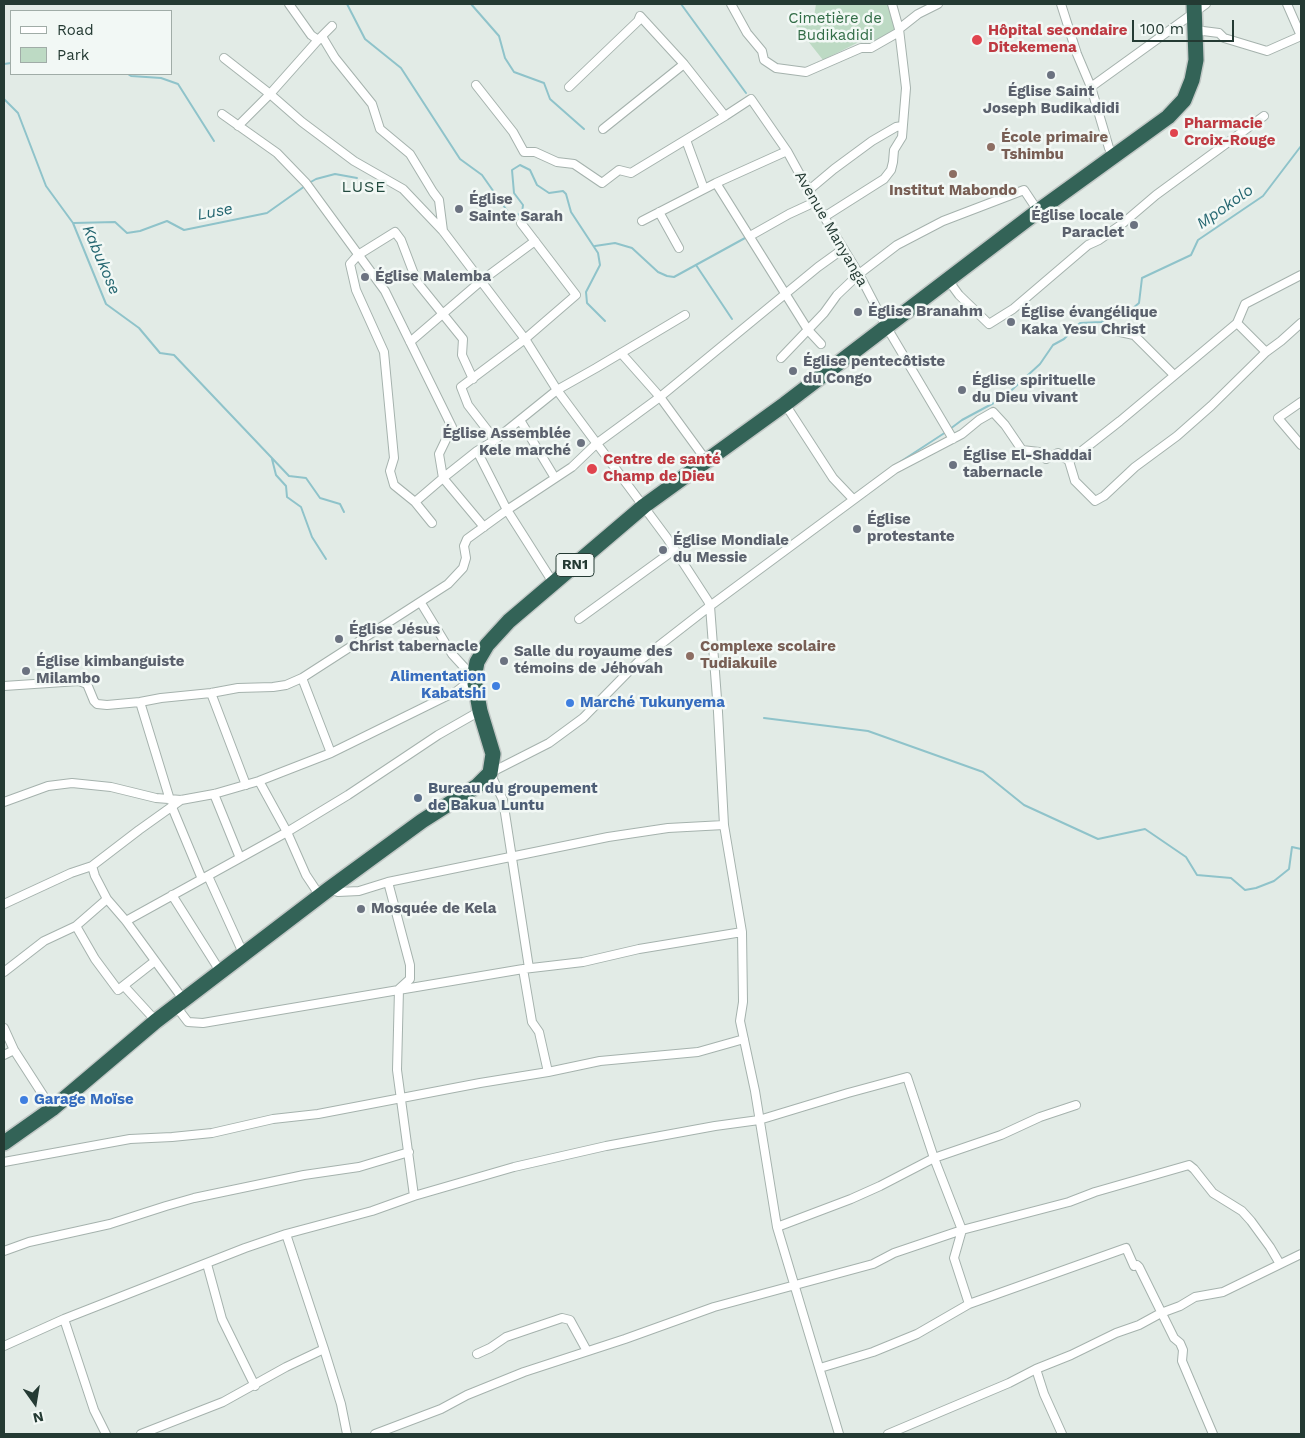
<!DOCTYPE html>
<meta charset="utf-8">
<style>
body{margin:0}
#map{position:relative;width:1305px;height:1438px;overflow:hidden;background:#e2ebe6;font-family:"Work Sans",sans-serif}
canvas{display:block}
.frame{position:absolute;inset:0;border:5px solid #243a33;pointer-events:none}
.legend{position:absolute;left:10px;top:10px;width:162px;height:65px;box-sizing:border-box;background:#f2f8f5;border:1px solid #a0aca7;margin:0;padding:6px 9px;list-style:none;font-size:15px;color:#243a33}
.legend li{display:flex;align-items:center;gap:10px;height:25px}
.legend b{width:25px;border:1px solid #a0aca7}
.north{position:absolute;left:10px;top:1378px;width:50px;height:50px;-webkit-text-stroke:4px #f2f8f5;paint-order:stroke;rotate:167deg;font-size:14px;font-weight:700;line-height:20px;text-align:center;color:#243a33}
.north::after{content:'';display:block;margin:auto;width:18px;height:22px;background:#243a33;clip-path:polygon(50% 0,100% 100%,50% 72%,0 100%)}
.scale{position:absolute;left:1132px;top:20px;width:102px;height:22px;box-sizing:border-box;border:2px solid #243a33;border-top:0;padding-left:6px;font-size:15px;line-height:18px;white-space:nowrap;color:#243a33;-webkit-text-stroke:4px #f2f8f5;paint-order:stroke}
</style>
<div id="map">
<canvas width="1305" height="1438"></canvas>
<div class="frame"></div>
<ul class="legend">
<li><b style="height:6px;background:#fff"></b>Road</li>
<li><b style="height:14px;background:#bddac4"></b>Park</li>
</ul>
<div class="north">N</div>
<div class="scale">100 m</div>
</div>
<script>
const context = document.querySelector('canvas').getContext('2d');
context.lineJoin = 'round';
function fill(path, color) {
  context.fillStyle = color;
  context.fill(path, 'evenodd');
}
function shape(rows) {
  const path = new Path2D();
  for (const r of rows) {
    path.moveTo(r[0], r[1]);
    for (let i = 2; i < r.length; i += 2) path.lineTo(r[i], r[i + 1]);
  }
  return path;
}
function strokePath(path, color, width, dash) {
  context.strokeStyle = color;
  context.lineWidth = width;
  context.lineCap = dash ? 'butt' : 'round';
  context.setLineDash(dash || []);
  context.stroke(path);
}
function label(font, color, halo, rows, align = 'center') {
  context.font = font + ' "Work Sans",sans-serif';
  context.lineWidth = 5;
  context.setLineDash([]);
  context.textBaseline = 'middle';
  context.strokeStyle = halo;
  context.fillStyle = color;
  for (const [text, x, y, turn = 0] of rows) {
    context.save();
    context.translate(x, y);
    context.rotate((+turn || 0) * Math.PI / 180);
    context.textAlign = isNaN(turn) ? turn : align;
    if (halo) context.strokeText(text, 0, 0);
    context.fillText(text, 0, 0);
    context.restore();
  }
}
fill(shape([
 [816,4,890,4,896,31,877,41,869,37,823,60,796,26,814,17]
]), '#bddac4');
strokePath(shape([
 [347,4,365,39,401,68,460,159,482,175,508,212,517,215,522,213,523,205,514,193,512,170,520,165,530,170,537,185,549,193,563,191,566,194,571,212,598,253,600,265,586,292,587,303,605,321],
 [471,4,499,36,505,58,514,72,544,83,550,99,584,129],
 [681,4,746,93],
 [4,64,11,63],
 [128,74,131,76,161,78,178,84,214,141],
 [4,99,18,113,46,186,73,223,106,304,139,328,160,353,174,355,289,476,306,478,320,498,340,504,344,512],
 [309,183,316,179,335,174,357,178],
 [74,223,115,222,127,233,140,231,167,221,184,230,267,213,305,186],
 [595,246,615,243,632,248,658,272,667,276,674,277,745,238],
 [696,265,732,319],
 [950,429,962,420,1003,398,1040,364,1053,345,1064,339,1080,323,1101,322,1126,314,1139,303,1142,278,1191,255,1198,240,1263,196,1301,146],
 [272,459,276,475,286,486,287,497,301,507,312,537,326,559],
 [900,462,946,432],
 [764,718,868,731,983,772,1024,805,1098,839,1145,829,1186,857,1197,875,1231,878,1245,890,1256,888,1274,881,1289,869,1292,847,1301,849]
]), '#8fc3ca', 2);
const street = shape([
 [289,4,311,35,318,40,323,38,335,58,372,104,380,129,410,154,433,192,439,200,443,231],
 [731,4,747,33,762,51,764,60,776,68,806,72,861,48,871,48,899,32],
 [892,4,899,29],
 [1061,4,1077,54,1091,87,1109,148,1114,157],
 [1287,4,1301,36],
 [1195,30,1219,33,1224,38,1267,51,1301,36],
 [224,58,270,94,302,122,354,161,403,189,443,231,525,339,557,390,667,538,708,601,710,606,718,712,724,825,742,932,743,1002,740,1021,755,1091,777,1227,839,1434],
 [476,85,513,132,524,152,535,152,557,162,574,164,602,183,619,170,631,173,725,116,751,99,787,151,815,202,859,274,886,326,953,439],
 [569,87,638,21,640,16,684,64,725,116],
 [1091,87,1206,4],
 [222,114,277,153,306,183,385,291,452,427,439,454,443,478,484,527],
 [238,126,270,94,318,40,332,26],
 [603,129,684,64],
 [686,140,704,189],
 [716,183,808,330,821,344],
 [809,190,834,169,872,141,896,127,902,126],
 [659,212,679,248],
 [824,217,884,179,891,170,893,162,894,150,902,137,906,88,899,29,918,14,938,4],
 [642,221,716,183,787,151],
 [750,236,789,214,815,202],
 [948,280,959,295,989,324,1013,309,1088,245,1099,240,1122,224,1156,195,1264,116],
 [1237,323,1245,304,1301,275],
 [1111,330,1134,335,1174,375],
 [410,342,481,281,535,241],
 [621,353,660,397,706,460],
 [781,358,824,313,837,295,859,274,897,245,943,221,1024,190,1038,211],
 [1301,402,1278,418,1301,445],
 [785,404,833,478,853,499],
 [520,420,555,478],
 [495,440,468,405,461,387,525,339,576,295,521,223],
 [477,451,507,510,554,584],
 [1069,461,1120,421,1237,323,1266,352],
 [415,502,394,485,390,471,394,458,384,352,356,290,350,264,358,255,395,232,401,240,417,282,463,339,462,355,473,379],
 [432,523,415,502,443,478,477,451,495,440,557,390,596,368,685,315],
 [579,619,674,550],
 [302,678,331,753],
 [4,686,79,681,87,684,94,701,97,704,107,705,140,702,161,698,211,693,238,688,273,687,286,685,302,678,448,584,463,568,466,558,464,546,467,539,507,510,572,467,596,444,660,397,818,267,843,249],
 [211,693,246,785],
 [140,702,170,800],
 [259,781,287,832,306,875,320,896],
 [214,794,240,858],
 [181,800,139,830,92,866,95,876,107,899,126,921,183,999],
 [4,802,48,786,72,783,111,787,156,798,181,800,214,794,259,781,331,753,457,691,474,678,452,654,421,603],
 [172,807,202,879],
 [208,876,243,953],
 [388,882,608,837,668,828,724,825],
 [330,889,338,892,359,891,388,882,410,965,410,979,399,989,397,1070,414,1196],
 [172,895,220,971],
 [4,904,71,873,92,866],
 [126,921,287,832,348,795,438,735,480,711],
 [76,926,95,959,118,990,155,961],
 [529,968,503,800,490,773,549,743,583,718,638,662,710,606,895,469,962,434,979,420,993,412,1005,425,1022,450,1039,452,1046,459,1058,453,1069,461,1075,481,1095,501,1104,496,1135,467,1177,436,1211,406,1266,352,1281,341,1301,323],
 [523,969,532,1022,539,1032,548,1072],
 [4,972,44,941,76,926,107,899],
 [124,986,156,1021],
 [175,1005,188,1022,203,1023,523,969,583,962,639,949,742,932],
 [4,1028,14,1050,52,1109],
 [4,1055,14,1050],
 [4,1162,130,1139,172,1137,212,1133,273,1119,318,1114,480,1083,548,1072,600,1061,698,1052,744,1039],
 [777,1227,851,1199,880,1186,934,1158,1001,1135,1040,1117,1076,1105],
 [286,1234,324,1349,341,1404,347,1434],
 [4,1251,29,1242,110,1224,166,1206,194,1198,304,1175,359,1167,409,1152],
 [207,1264,222,1319,255,1386],
 [64,1319,94,1410,106,1434],
 [4,1346,64,1319,245,1248,286,1234,372,1211,414,1196,514,1167,606,1146,715,1126,759,1120,848,1093,907,1077,934,1158,962,1230,954,1258,969,1304,1126,1248,1134,1266,1137,1265,1139,1267,1174,1338,1180,1343,1183,1350,1182,1361,1213,1434],
 [477,1354,490,1348,506,1337,562,1318,570,1320,587,1351],
 [820,1368,873,1352,917,1334,969,1304],
 [1036,1369,1044,1394,1062,1434],
 [141,1434,223,1402,286,1367,324,1349],
 [375,1434,441,1409,467,1395,524,1372,625,1339,714,1307,873,1264,894,1253,962,1230,1069,1202,1095,1192,1189,1165,1194,1169,1213,1193,1242,1211,1251,1221,1270,1247,1280,1264],
 [888,1434,1009,1383,1036,1369,1071,1355,1116,1333,1139,1325,1161,1313,1180,1306,1195,1297,1223,1292,1301,1254]
]);
const highway = shape([
 [4,1143,52,1109,156,1021,329,889,422,821,477,786,490,773,493,754,480,711,474,678,477,662,487,645,509,621,644,506,785,404,1038,211,1168,117,1184,100,1192,80,1196,60,1194,4]
]);
strokePath(street, '#a5b2ad', 10);
strokePath(highway, '#c2c8c6', 18);
strokePath(street, '#fff', 8);
strokePath(highway, '#336357', 15);
for (const [x, y, r, color] of [
 [977,40,6,"#e0444e"],
 [1051,75,5,"#6b7280"],
 [1174,133,5,"#e0444e"],
 [991,147,5,"#8d6e63"],
 [953,174,5,"#8d6e63"],
 [459,209,5,"#6b7280"],
 [1134,225,5,"#6b7280"],
 [365,277,5,"#6b7280"],
 [858,312,5,"#6b7280"],
 [1011,322,5,"#6b7280"],
 [793,371,5,"#6b7280"],
 [962,390,5,"#6b7280"],
 [581,443,5,"#6b7280"],
 [953,465,5,"#6b7280"],
 [592,469,6,"#e0444e"],
 [857,529,5,"#6b7280"],
 [663,550,5,"#6b7280"],
 [339,639,5,"#6b7280"],
 [690,656,5,"#8d6e63"],
 [504,661,5,"#6b7280"],
 [26,671,5,"#6b7280"],
 [496,686,5,"#3f7fe0"],
 [570,703,5,"#3f7fe0"],
 [418,798,5,"#5c6f8a"],
 [361,909,5,"#6b7280"],
 [24,1100,5,"#3f7fe0"]
]) {
  const dot = new Path2D();
  dot.arc(x, y, r, 0, 2 * Math.PI);
  context.fillStyle = color;
  context.fill(dot);
  strokePath(dot, '#f2f8f5', 2);
}
for (const [x, y, w] of [
 [575,565,38]
]) {
  const box = new Path2D();
  box.roundRect(x - w / 2, y - 11.5, w, 23, 4);
  context.fillStyle = '#f2f8f5';
  context.fill(box);
  strokePath(box, '#243a33', 1);
}
label('bold 14px', '#243a33', null, [
 ["RN1",575,565]
]);
label('15px', '#326d47', '#f2f8f5', [
 ["Cimetière de",835,19],
 ["Budikadidi",835,36]
]);
label('bold 15px', '#be3a42', '#f2f8f5', [
 ["Hôpital secondaire",988,31],
 ["Ditekemena",988,48],
 ["Pharmacie",1184,124],
 ["Croix-Rouge",1184,141],
 ["Centre de santé",603,460],
 ["Champ de Dieu",603,477]
], 'left');
label('bold 15px', '#5b616d', '#f2f8f5', [
 ["Église Saint",1051,92,"center"],
 ["Joseph Budikadidi",1051,109,"center"],
 ["Église",469,200],
 ["Sainte Sarah",469,217],
 ["Église locale",1124,216,"right"],
 ["Paraclet",1124,233,"right"],
 ["Église Malemba",375,277],
 ["Église Branahm",868,312],
 ["Église évangélique",1021,313],
 ["Kaka Yesu Christ",1021,330],
 ["Église pentecôtiste",803,362],
 ["du Congo",803,379],
 ["Église spirituelle",972,381],
 ["du Dieu vivant",972,398],
 ["Église Assemblée",571,434,"right"],
 ["Kele marché",571,451,"right"],
 ["Église El-Shaddai",963,456],
 ["tabernacle",963,473],
 ["Église",867,520],
 ["protestante",867,537],
 ["Église Mondiale",673,541],
 ["du Messie",673,558],
 ["Église Jésus",349,630],
 ["Christ tabernacle",349,647],
 ["Salle du royaume des",514,652],
 ["témoins de Jéhovah",514,669],
 ["Église kimbanguiste",36,662],
 ["Milambo",36,679],
 ["Mosquée de Kela",371,909]
], 'left');
label('bold 15px', '#785e54', '#f2f8f5', [
 ["École primaire",1001,138],
 ["Tshimbu",1001,155],
 ["Institut Mabondo",953,191,"center"],
 ["Complexe scolaire",700,647],
 ["Tudiakuile",700,664]
], 'left');
label('15px', '#243a33', '#f2f8f5', [
 ["Avenue Manyanga",831,229,60]
]);
label('bold 15px', '#366cbe', '#f2f8f5', [
 ["Alimentation",486,677,"right"],
 ["Kabatshi",486,694,"right"],
 ["Marché Tukunyema",580,703],
 ["Garage Moïse",34,1100]
], 'left');
label('bold 15px', '#4e5e75', '#f2f8f5', [
 ["Bureau du groupement",428,789],
 ["de Bakua Luntu",428,806]
], 'left');
context.letterSpacing = '1px';
label('16px', '#224a3f', '#f2f8f5', [
 ["LUSE",364,187]
]);
context.letterSpacing = '0px';
label('italic 16px', '#246670', '#f2f8f5', [
 ["Mpokolo",1225,207,-35],
 ["Luse",215,212,-11],
 ["Kabukose",101,260,67]
]);
</script>
